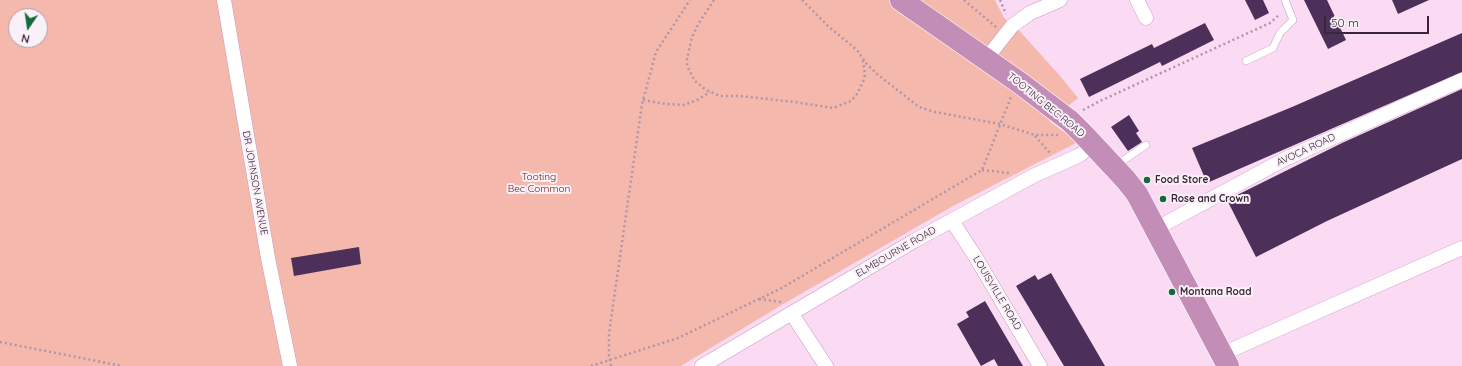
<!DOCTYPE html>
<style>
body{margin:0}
#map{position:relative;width:1462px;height:366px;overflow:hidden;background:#fadbf3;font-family:Quicksand,sans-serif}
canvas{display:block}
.north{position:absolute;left:8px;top:8px;width:40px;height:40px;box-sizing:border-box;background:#faf0f8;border:1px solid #aea0ab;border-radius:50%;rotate:193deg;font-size:11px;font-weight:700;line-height:16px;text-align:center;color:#3b2737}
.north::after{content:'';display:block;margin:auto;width:14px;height:18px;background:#14693a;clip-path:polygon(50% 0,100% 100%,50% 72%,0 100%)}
.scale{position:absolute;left:1324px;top:16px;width:105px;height:18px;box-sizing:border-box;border:2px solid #3b2737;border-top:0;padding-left:5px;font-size:12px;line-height:14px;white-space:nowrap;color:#3b2737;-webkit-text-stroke:3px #faf0f8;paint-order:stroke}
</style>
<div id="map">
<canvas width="1462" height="366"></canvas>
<div class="north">N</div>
<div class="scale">50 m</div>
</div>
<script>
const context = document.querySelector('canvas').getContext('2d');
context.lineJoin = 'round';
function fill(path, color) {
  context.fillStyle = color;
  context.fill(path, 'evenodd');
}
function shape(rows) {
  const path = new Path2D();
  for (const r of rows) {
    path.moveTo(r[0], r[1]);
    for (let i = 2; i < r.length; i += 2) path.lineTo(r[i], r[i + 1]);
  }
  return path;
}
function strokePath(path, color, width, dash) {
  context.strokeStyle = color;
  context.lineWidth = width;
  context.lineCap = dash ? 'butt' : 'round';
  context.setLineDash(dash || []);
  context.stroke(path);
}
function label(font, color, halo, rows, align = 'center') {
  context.font = font + ' Quicksand,sans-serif';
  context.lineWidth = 4;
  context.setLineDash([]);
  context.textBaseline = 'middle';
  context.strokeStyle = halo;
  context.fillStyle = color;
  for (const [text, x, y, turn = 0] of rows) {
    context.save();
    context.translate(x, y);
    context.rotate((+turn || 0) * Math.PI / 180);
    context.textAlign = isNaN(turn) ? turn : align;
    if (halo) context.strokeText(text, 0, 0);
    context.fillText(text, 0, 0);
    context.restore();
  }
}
fill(shape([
 [0,0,995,0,1004,18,1016,27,1061,77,1078,98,1049,121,1078,142,953,206,785,303,681,366,0,366],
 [16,16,40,16,40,40,16,40]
]), '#f4b9ac');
fill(shape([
 [1245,0,1263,0,1269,13,1255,20],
 [1304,0,1327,0,1346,40,1328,49],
 [1392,0,1429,0,1398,14],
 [1205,23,1214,40,1162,66,1160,62,1089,97,1080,79,1152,44,1154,48],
 [1462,33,1462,72,1207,183,1192,148,1292,107],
 [1462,89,1462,159,1327,221,1256,257,1227,200,1342,143],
 [1129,115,1139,131,1136,133,1142,142,1128,151,1111,127],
 [359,247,361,264,294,276,291,258],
 [1051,273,1066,299,1105,366,1064,366,1016,286,1035,275,1038,280],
 [985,301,1016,354,1023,366,998,366,994,359,981,366,957,324,969,317,966,312]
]), '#4c305a');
const service = shape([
 [1246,61,1273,48,1280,33,1293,20,1285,0],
 [1115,166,1146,145]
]);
const minor = shape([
 [224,0,268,258,290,366],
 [1137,0,1146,18],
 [986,59,1012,26,1030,13,1060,0],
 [952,221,975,256,1040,366],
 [1155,229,1285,159,1462,80],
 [792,314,826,366],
 [1222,354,1462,248],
 [702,366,914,241,1033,176,1080,155,1093,144]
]);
const trunk = shape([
 [901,0,1020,83,1070,121,1084,135,1126,180,1137,194,1228,366]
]);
strokePath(service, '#c898be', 8);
strokePath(minor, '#c898be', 15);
strokePath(trunk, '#fff', 23);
strokePath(shape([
 [714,0,699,23,692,37,687,59,687,66,695,81,706,90,720,96,740,96,795,102,833,108,851,101,857,94,863,82,865,75,863,60],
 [802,0,829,27,857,50,866,63,877,74,919,107,935,112,1000,124,1035,135,1058,135],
 [964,0,996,27],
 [1000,0,1006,14],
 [643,100,666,104,684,105,697,100,710,92],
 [1083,110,1100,101,1270,23,1280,14],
 [1035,136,1050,153],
 [982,170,1009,173],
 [759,299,781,302],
 [0,342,122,366],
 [591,366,678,338,759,299,780,289,982,170,1011,97],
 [611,366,609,355,609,333,642,104,656,52,690,0]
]), '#af95a9', 2.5, [2, 3]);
strokePath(service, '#fff', 7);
strokePath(minor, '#fff', 14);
strokePath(trunk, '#c28eb8', 22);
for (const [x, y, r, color] of [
 [1147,180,4,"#14693a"],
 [1163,199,4,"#14693a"],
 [1172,292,4,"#14693a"]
]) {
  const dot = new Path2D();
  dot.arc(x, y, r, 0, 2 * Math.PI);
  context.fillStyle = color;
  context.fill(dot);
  strokePath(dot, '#faf0f8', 1.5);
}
label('10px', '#3b2737', '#faf0f8', [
 ["TOOTING BEC ROAD",1046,105,39],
 ["AVOCA ROAD",1306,150,-25],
 ["DR JOHNSON AVENUE",255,183,80],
 ["ELMBOURNE ROAD",896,252,-30],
 ["LOUISVILLE ROAD",997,293,59]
]);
label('10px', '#661706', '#faf0f8', [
 ["Tooting",539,177],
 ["Bec Common",539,189]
]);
label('bold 10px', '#3b2737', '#faf0f8', [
 ["Food Store",1155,180],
 ["Rose and Crown",1171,199],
 ["Montana Road",1180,292]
], 'left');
</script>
